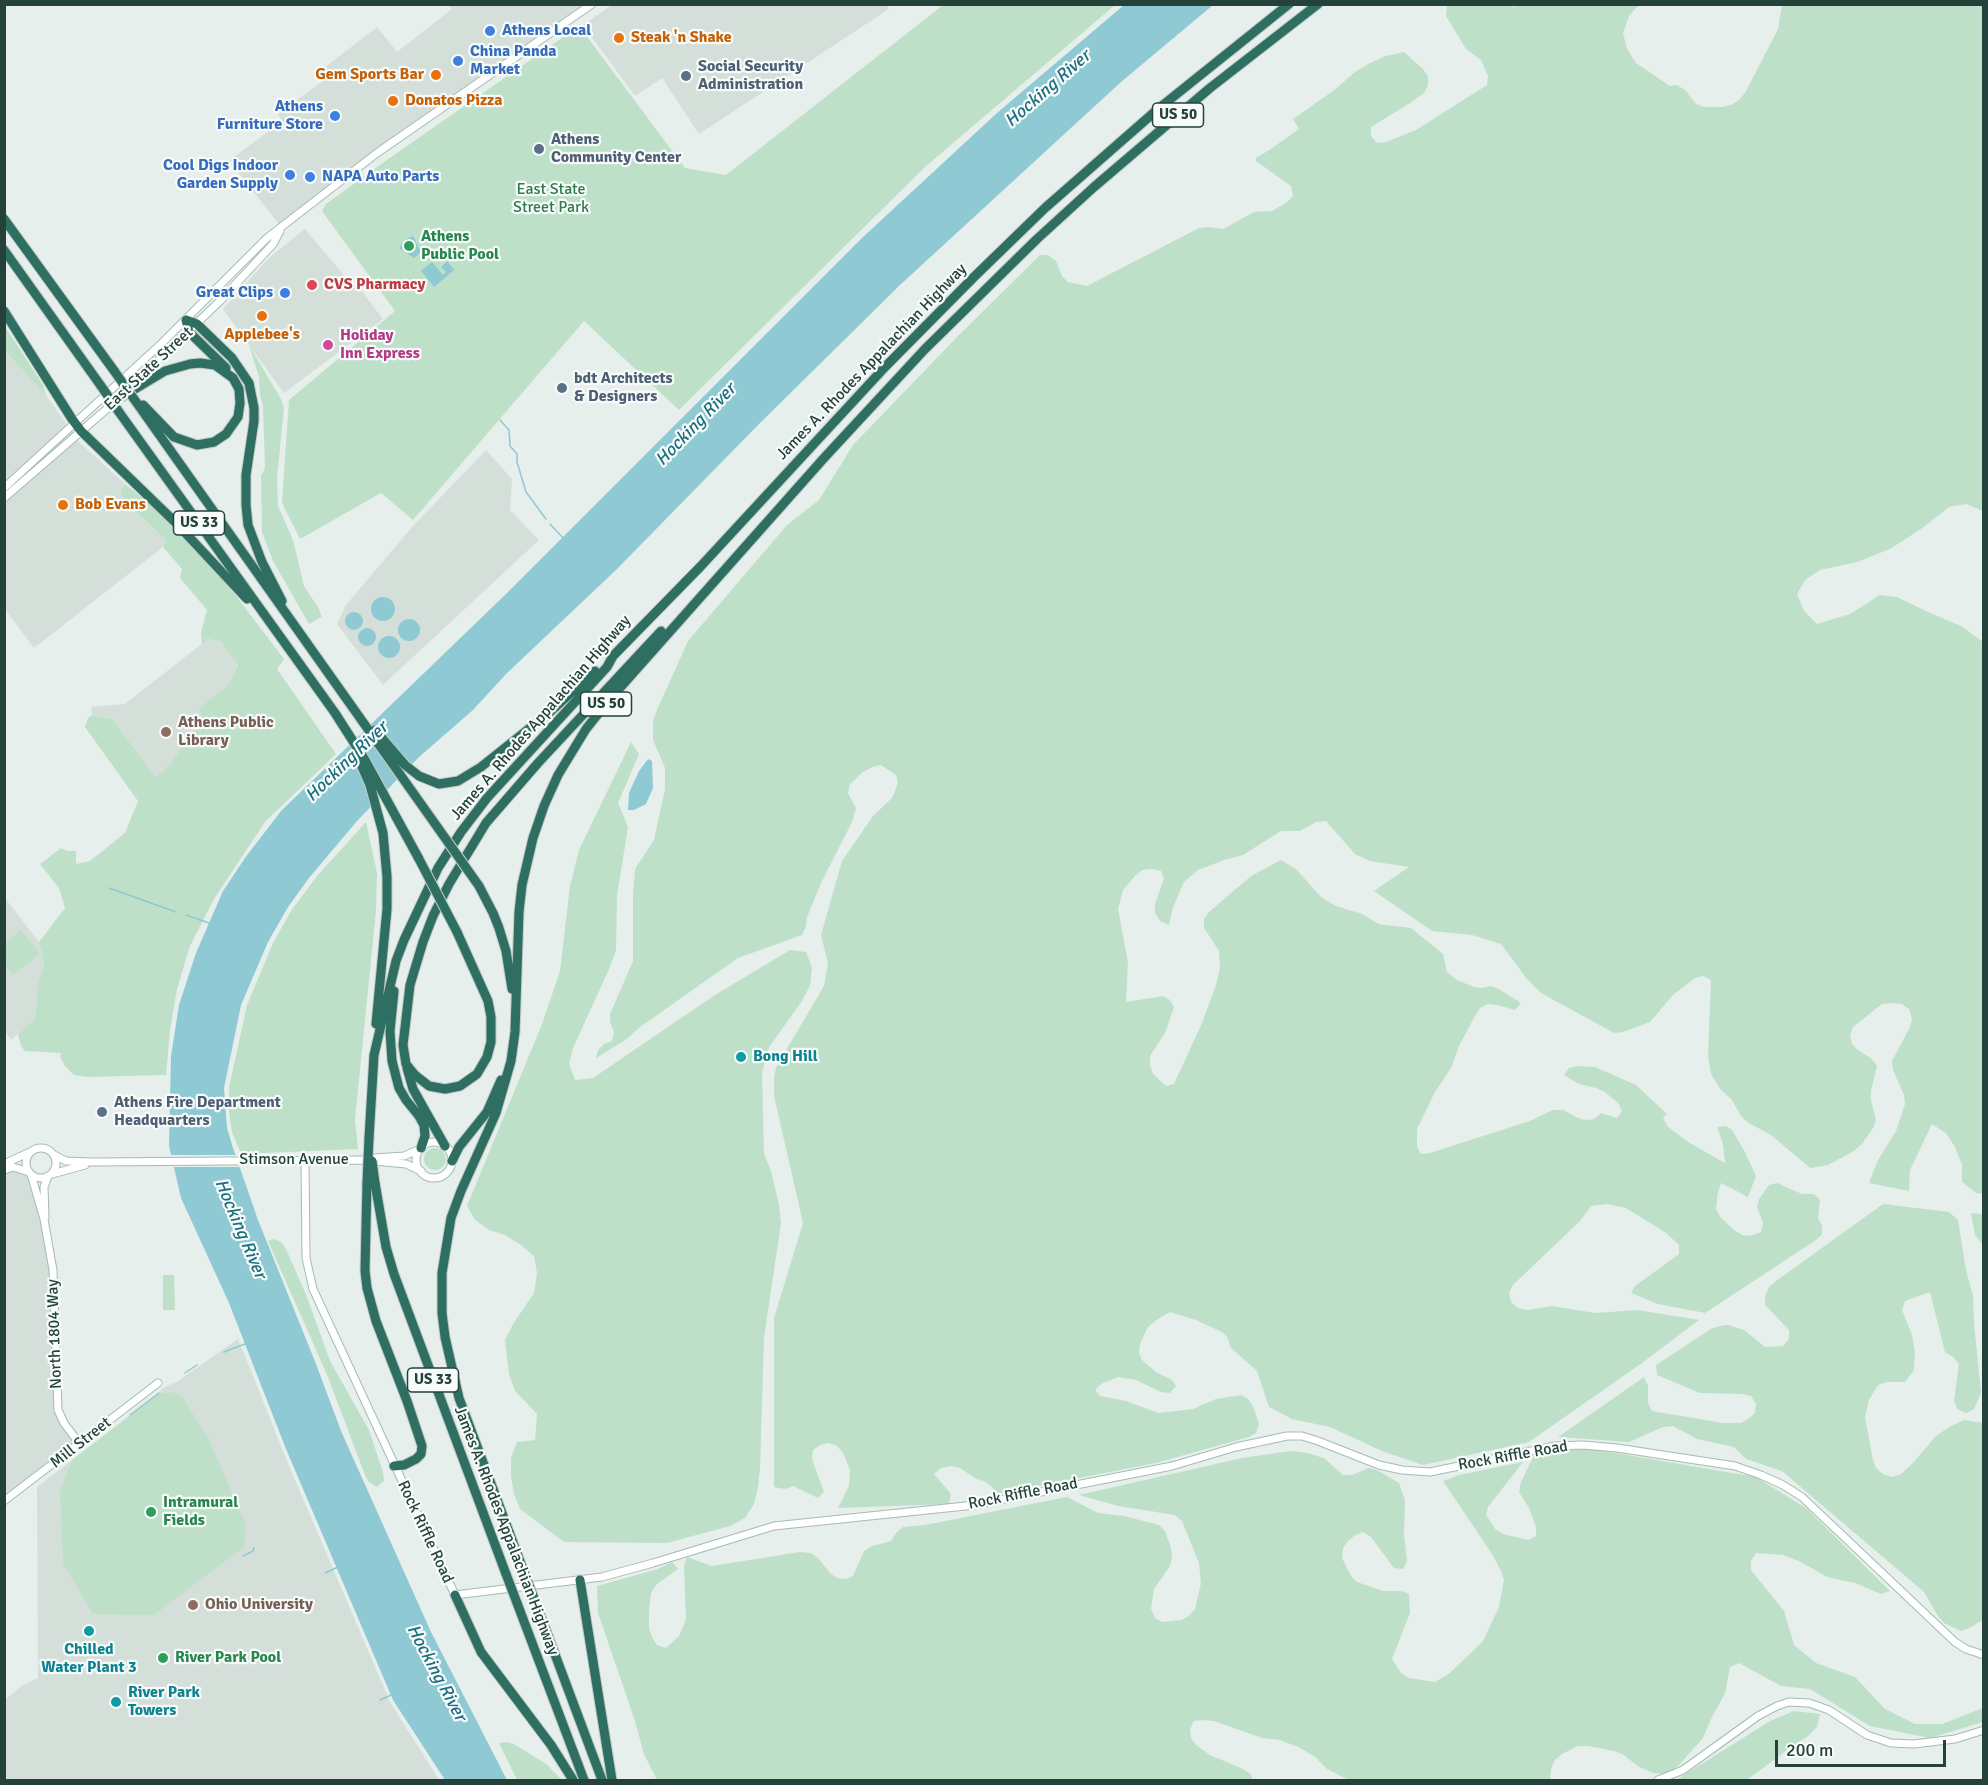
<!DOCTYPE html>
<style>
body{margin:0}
#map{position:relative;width:1988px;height:1785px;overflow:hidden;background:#e6efeb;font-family:Signika,sans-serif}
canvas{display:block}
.frame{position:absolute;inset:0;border:6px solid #24423a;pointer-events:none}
.scale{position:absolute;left:1775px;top:1740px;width:171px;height:27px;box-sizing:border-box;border:3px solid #24423a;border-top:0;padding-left:8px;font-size:18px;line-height:21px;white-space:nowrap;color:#24423a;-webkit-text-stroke:4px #f7fbf9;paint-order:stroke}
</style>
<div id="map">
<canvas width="1988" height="1785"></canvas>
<div class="frame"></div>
<div class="scale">200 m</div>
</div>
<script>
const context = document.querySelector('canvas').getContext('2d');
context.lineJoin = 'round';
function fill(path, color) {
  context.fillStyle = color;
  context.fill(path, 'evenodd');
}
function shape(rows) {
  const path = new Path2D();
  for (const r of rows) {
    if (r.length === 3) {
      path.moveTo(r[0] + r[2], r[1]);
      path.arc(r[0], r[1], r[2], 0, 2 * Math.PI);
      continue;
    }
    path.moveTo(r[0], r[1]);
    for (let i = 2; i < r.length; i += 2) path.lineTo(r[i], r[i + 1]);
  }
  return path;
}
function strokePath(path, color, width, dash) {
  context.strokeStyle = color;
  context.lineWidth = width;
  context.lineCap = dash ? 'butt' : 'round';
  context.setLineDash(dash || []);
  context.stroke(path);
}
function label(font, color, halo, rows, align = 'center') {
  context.font = font + ' Signika,sans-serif';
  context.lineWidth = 4.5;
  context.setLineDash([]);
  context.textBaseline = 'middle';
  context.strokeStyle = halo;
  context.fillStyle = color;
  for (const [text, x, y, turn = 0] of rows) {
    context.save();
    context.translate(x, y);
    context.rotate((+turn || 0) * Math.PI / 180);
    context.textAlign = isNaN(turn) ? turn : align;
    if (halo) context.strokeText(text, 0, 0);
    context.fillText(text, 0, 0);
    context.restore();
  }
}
fill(shape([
 [886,4,889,9,699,134,662,78,635,96,583,25,612,5],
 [449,5,592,5,440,109,282,228,229,161,282,121,278,114,330,76,324,68,377,27,397,52,452,9],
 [305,229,354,287,357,285,383,319,284,393,223,309,269,258],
 [5,351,46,395,79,442,125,484,120,491,124,500,166,540,163,547,34,648,5,609],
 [486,450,512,479,510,510,539,540,383,685,337,624,346,605,412,527],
 [208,639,221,642,238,664,228,685,198,709,207,722,186,739,170,765,156,777,112,719,92,715,91,707,125,704],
 [5,898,39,942,44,965,37,987,37,1000,34,1020,11,1040,5,1031],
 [8,1168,29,1172,51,1255,58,1410,79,1443,5,1501,4,1170],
 [238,1339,289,1466,390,1702,439,1780,5,1780,5,1700,23,1685,38,1678,37,1487,158,1394,163,1388,178,1381]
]), '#d4dfda');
fill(shape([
 [1502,4,1513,7,1521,4,1639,5,1629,16,1623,33,1627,49,1636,63,1670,86,1677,85,1685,90,1696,104,1704,107,1722,107,1731,105,1739,100,1745,93,1778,29,1782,5,1983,5,1983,511,1966,504,1949,507,1921,529,1890,549,1857,562,1820,570,1805,580,1797,594,1804,611,1817,624,1850,614,1880,595,1897,597,1928,612,1961,626,1983,642,1983,1194,1976,1193,1962,1182,1962,1165,1955,1147,1946,1133,1932,1124,1910,1170,1909,1191,1869,1183,1878,1160,1896,1131,1905,1104,1904,1095,1893,1070,1892,1061,1910,1027,1912,1019,1909,1009,1901,1004,1891,1003,1882,1004,1853,1027,1850,1035,1852,1044,1858,1050,1872,1059,1877,1066,1871,1091,1871,1100,1876,1120,1873,1128,1862,1144,1854,1151,1828,1165,1810,1168,1771,1135,1747,1122,1741,1116,1732,1100,1720,1089,1711,1074,1708,1056,1711,980,1703,976,1695,978,1673,995,1650,1022,1623,1032,1614,1033,1541,993,1527,979,1501,944,1472,935,1432,931,1374,891,1409,867,1370,861,1355,854,1326,821,1316,822,1300,831,1281,831,1243,855,1224,860,1198,870,1184,882,1173,907,1169,925,1160,921,1155,913,1155,904,1164,879,1161,871,1151,869,1142,870,1135,876,1123,890,1118,909,1128,962,1126,1002,1163,996,1170,1000,1174,1007,1165,1033,1150,1056,1150,1065,1153,1074,1166,1086,1174,1084,1202,1023,1216,985,1220,968,1219,951,1204,928,1204,919,1209,912,1251,876,1281,860,1296,869,1321,897,1336,906,1362,914,1379,924,1411,928,1443,954,1447,972,1457,980,1474,987,1482,988,1491,986,1499,989,1521,1003,1515,1010,1498,1005,1488,1004,1480,1008,1474,1018,1459,1046,1451,1068,1435,1092,1417,1129,1417,1147,1421,1154,1430,1153,1530,1121,1553,1110,1563,1110,1578,1118,1586,1120,1594,1119,1601,1113,1617,1118,1622,1111,1618,1103,1605,1092,1596,1088,1579,1084,1564,1075,1569,1068,1578,1066,1595,1067,1636,1085,1667,1114,1663,1118,1667,1126,1688,1142,1725,1163,1723,1144,1717,1127,1726,1126,1732,1130,1745,1152,1756,1176,1748,1197,1721,1183,1718,1192,1716,1209,1721,1218,1734,1230,1742,1235,1750,1236,1761,1232,1763,1223,1757,1207,1759,1199,1769,1185,1777,1183,1802,1194,1814,1194,1820,1200,1818,1218,1822,1225,1822,1234,1816,1240,1705,1313,1658,1304,1631,1293,1635,1286,1679,1254,1679,1245,1666,1233,1626,1208,1608,1204,1591,1206,1580,1221,1513,1285,1509,1293,1511,1302,1518,1308,1527,1310,1552,1306,1595,1313,1638,1310,1699,1320,1642,1363,1529,1442,1423,1465,1382,1451,1330,1427,1292,1419,1269,1407,1257,1371,1230,1347,1228,1338,1222,1332,1196,1320,1170,1312,1155,1321,1148,1327,1140,1344,1139,1353,1142,1360,1156,1372,1172,1380,1176,1386,1170,1393,1161,1392,1136,1380,1118,1377,1101,1384,1095,1390,1100,1396,1126,1401,1158,1413,1193,1409,1216,1399,1241,1395,1248,1399,1253,1406,1259,1424,1256,1433,1249,1437,1156,1463,997,1494,992,1487,984,1481,976,1479,960,1468,951,1466,941,1468,934,1474,951,1494,949,1504,838,1508,849,1486,850,1470,843,1453,837,1446,829,1443,820,1445,813,1450,812,1459,824,1492,818,1498,793,1486,785,1489,774,1487,774,1318,803,1223,774,1096,774,1077,776,1068,785,1052,824,986,828,963,821,935,842,861,873,816,892,798,898,783,896,775,881,765,872,767,863,772,850,784,848,793,856,808,852,822,822,881,807,917,806,926,802,935,738,958,640,1027,627,1039,596,1058,598,1050,604,1044,612,1041,614,1032,610,1022,610,1014,633,961,633,895,635,869,654,840,665,789,665,768,653,740,653,721,656,712,688,641,787,525,819,500,853,445,957,337,1040,255,1048,255,1056,261,1062,276,1068,282,1087,286,1199,228,1209,227,1223,229,1254,212,1272,211,1287,202,1293,196,1291,186,1256,161,1256,158,1271,149,1299,129,1293,119,1333,91,1355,72,1370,63,1386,56,1404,52,1423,69,1428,76,1428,85,1424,93,1410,103,1371,127,1371,136,1377,143,1386,142,1416,130,1487,85,1488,76,1481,60,1466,49,1446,16,1447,5],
 [943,5,1115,5,925,167,679,410,584,321,413,520,381,493,300,539,282,503,289,400,395,311,322,211,326,204,384,162,579,26,685,168,726,175],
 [4,325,43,385,46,395,5,351],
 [249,345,281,399,284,408,277,478,278,506,293,540,304,586,319,609,322,617,309,624,273,561,262,532,261,476,265,468,263,406,260,395,259,377],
 [125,484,162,514,233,592,284,659,277,669,336,754,265,822,214,899,190,946,177,989,170,1030,166,1075,87,1077,74,1075,65,1066,60,1057,61,1053,25,1051,21,1046,18,1034,34,1020,37,1000,37,987,44,965,39,942,65,908,59,888,40,864,61,848,67,851,76,851,76,864,90,861,125,833,138,801,85,727,88,718,92,715,112,719,156,777,170,765,186,739,206,722,198,709,228,685,238,665,221,642,208,639,202,644,201,633,207,610,180,578,182,569,163,547,166,540,124,500,120,491],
 [631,742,639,754,618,803,628,827,617,896,616,950,610,967,573,1048,569,1064,575,1080,593,1078,715,995,790,950,806,952,812,968,810,985,802,1001,769,1047,762,1073,764,1154,771,1171,779,1205,781,1223,764,1338,760,1468,758,1487,754,1504,745,1518,730,1526,667,1543,564,1542,520,1509,514,1494,511,1476,511,1458,517,1442,535,1440,537,1414,515,1391,509,1374,505,1340,513,1324,534,1293,537,1273,534,1256,521,1245,505,1235,489,1230,475,1220,467,1206,542,1024,560,971,570,886,579,850],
 [366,822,377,873,376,911,355,1119,358,1149,241,1154,232,1132,229,1111,229,1088,247,1005,273,943,291,911,317,876],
 [21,930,40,954,13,975,5,964,5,944],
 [435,1159,11],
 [1883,1204,1949,1212,1958,1220,1966,1270,1973,1296,1974,1323,1981,1393,1974,1409,1966,1413,1957,1409,1954,1400,1959,1364,1953,1357,1945,1352,1930,1292,1905,1301,1902,1310,1912,1335,1915,1352,1914,1370,1905,1382,1887,1382,1878,1385,1869,1400,1865,1417,1873,1460,1876,1468,1883,1474,1892,1477,1901,1474,1913,1463,1935,1437,1949,1427,1964,1420,1983,1423,1983,1620,1969,1628,1961,1631,1944,1623,1938,1616,1924,1592,1782,1471,1746,1459,1734,1447,1697,1439,1673,1426,1663,1427,1629,1442,1558,1437,1644,1377,1648,1386,1648,1403,1652,1411,1723,1423,1741,1423,1748,1419,1755,1413,1756,1404,1751,1396,1742,1394,1700,1393,1657,1375,1656,1365,1711,1329,1720,1326,1728,1325,1744,1330,1765,1347,1783,1346,1789,1339,1789,1330,1765,1305,1765,1296,1769,1287,1776,1281],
 [1971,1213,1983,1214,1983,1245,1975,1235],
 [273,1239,281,1242,286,1249,307,1297,330,1361,369,1430,383,1472,384,1481,377,1487,369,1482,365,1475,328,1377,268,1241],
 [163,1275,174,1275,175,1310,163,1310],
 [172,1392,182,1396,209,1440,246,1525,245,1546,154,1615,93,1614,63,1563,60,1492,72,1460,158,1394],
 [1580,1447,1756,1477,1806,1508,1890,1591,1881,1594,1855,1583,1827,1577,1801,1562,1783,1555,1756,1553,1751,1561,1751,1570,1784,1611,1794,1645,1816,1663,1855,1677,1885,1709,1915,1724,1942,1724,1983,1708,1983,1722,1930,1738,1870,1726,1810,1689,1781,1686,1739,1663,1730,1667,1725,1693,1711,1719,1703,1738,1679,1765,1672,1771,1664,1774,1653,1773,1639,1767,1624,1755,1614,1751,1588,1746,1578,1746,1562,1754,1555,1760,1551,1769,1550,1780,1349,1780,1327,1769,1314,1756,1298,1747,1280,1740,1262,1738,1214,1721,1202,1720,1194,1721,1190,1729,1191,1738,1196,1745,1210,1755,1243,1769,1251,1774,1252,1780,657,1780,644,1754,634,1718,598,1613,597,1586,658,1569,672,1562,678,1569,656,1585,651,1593,649,1610,649,1628,652,1637,657,1645,666,1648,679,1636,686,1620,684,1565,687,1557,712,1566,800,1552,811,1553,819,1559,830,1573,837,1578,846,1579,853,1576,864,1551,872,1546,891,1541,896,1533,903,1527,925,1525,1067,1497,1098,1513,1124,1516,1159,1525,1165,1531,1171,1548,1172,1557,1170,1566,1154,1589,1151,1609,1156,1619,1163,1622,1181,1620,1189,1616,1195,1609,1201,1583,1199,1563,1182,1521,1175,1515,1118,1506,1079,1495,1242,1458,1290,1451,1307,1453,1324,1458,1343,1475,1352,1475,1369,1468,1377,1470,1399,1483,1405,1500,1404,1534,1407,1561,1403,1569,1394,1568,1371,1537,1363,1532,1354,1536,1348,1541,1343,1548,1342,1558,1351,1576,1357,1582,1383,1591,1401,1591,1409,1594,1410,1613,1392,1659,1401,1673,1409,1678,1435,1682,1450,1673,1483,1641,1499,1607,1504,1580,1501,1571,1492,1554,1443,1481,1459,1475,1523,1462,1488,1507,1486,1515,1496,1530,1503,1534,1528,1540,1536,1536,1536,1527,1529,1508,1519,1492,1521,1482,1534,1455],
 [1794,1711,1820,1714,1817,1727,1807,1737,1795,1744,1747,1780,1676,1780,1770,1721],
 [507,1742,514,1744,546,1764,562,1780,517,1780,499,1743]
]), '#bfe0c8');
fill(shape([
 [1124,5,1213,5,1121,82,900,285,758,425,617,569,506,674,473,710,419,757,357,821,309,878,288,907,268,942,241,1005,224,1088,227,1128,233,1148,258,1220,316,1364,341,1431,431,1632,507,1780,445,1780,393,1700,286,1449,229,1303,181,1198,169,1146,171,1056,179,1005,196,953,223,891,245,858,281,811,506,594,862,238,997,113],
 [413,236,421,252,414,258,399,248,405,240],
 [447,261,454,270,434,287,421,271,432,262,443,275,446,272,441,267],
 [383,609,12],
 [354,621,9],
 [409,630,11],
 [367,637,9],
 [389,647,11],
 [648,759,652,761,653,788,646,804,634,810,628,810,629,793,639,771]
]), '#8ec9d4');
fill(shape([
 [167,1155,238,1155,243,1167,170,1167]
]), '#e6efeb');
strokePath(shape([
 [500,420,509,430,510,446,517,454,517,462,526,492,546,519],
 [550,524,563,538],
 [109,888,176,912],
 [186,915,209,923],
 [224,1352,245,1344],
 [185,1373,197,1365],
 [130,1415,159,1393],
 [243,1556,253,1551,254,1548],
 [325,1573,338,1567],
 [380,1700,391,1695]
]), '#8ec9d4', 1.5);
const secondary = shape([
 [128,389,220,301,273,244,280,231],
 [4,488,162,343,267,238,377,153,592,4],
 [4,498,116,401],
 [434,1160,18],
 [41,1163,15],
 [54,1155,66,1161,93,1162,364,1160,406,1164,421,1171],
 [375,1158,404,1156,420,1149],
 [305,1160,306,1258,313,1289,455,1595,602,1577,653,1563,774,1526,975,1505,1172,1466,1236,1447,1287,1436,1302,1436,1318,1441,1379,1465,1402,1470,1430,1472,1555,1446,1583,1445,1617,1448,1735,1466,1761,1475,1783,1485,1802,1497,1955,1642,1966,1649,1984,1655],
 [4,1164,30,1152],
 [4,1170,13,1167,29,1172],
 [31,1174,44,1219,53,1270,58,1410,64,1423,79,1443],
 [52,1174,85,1165],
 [45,1217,44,1187,48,1176],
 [4,1501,158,1383],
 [1658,1780,1683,1770,1758,1716,1777,1706,1789,1702,1809,1703,1829,1710,1867,1735,1891,1743,1914,1744,1955,1739,1984,1730]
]);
const highway = shape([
 [4,219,115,372],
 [4,250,101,386],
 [4,311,72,419,81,431,176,523,247,599],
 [186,320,197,324,232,358,249,383,254,408,254,421,246,475,246,505,248,525,262,562,282,601],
 [186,320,189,332,226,368],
 [120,398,165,371,190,364,200,363,215,365,233,378,239,389,240,403,238,417,226,434,214,442,197,445,174,437,143,405],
 [134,399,438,828],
 [119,412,335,713,365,760,419,859],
 [375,730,405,765,419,776,439,784,458,781,481,767,550,712,595,671],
 [359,760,370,785,383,833,387,877,387,909,376,1024],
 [479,886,493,913,499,928,506,951,512,989],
 [457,932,488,1001,491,1017,491,1042,487,1057,477,1074,460,1086,445,1089,429,1086,415,1075,406,1064,403,1045,410,985,423,942,433,916,449,884,486,823,538,763,661,631],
 [394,991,390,1031,392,1061,399,1088,406,1100,419,1116,424,1125,425,1136,421,1148],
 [407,1068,413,1089,445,1146],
 [369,1138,374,1055,396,961,404,940,438,868,461,832,487,798,607,667,613,656,701,566,885,367,975,276,1045,208,1158,109,1289,4],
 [452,1161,459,1147,487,1112,501,1080],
 [367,1183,365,1271,367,1288,376,1321,407,1401,422,1446,421,1454,416,1459,404,1465,394,1466],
 [375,1183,386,1247,394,1274,506,1574],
 [524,1572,459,1398,445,1337,442,1313,442,1273,451,1218,461,1191,496,1113,511,1061,515,1032,519,912,522,885,533,838,544,806,558,775,586,729,610,699,824,458,925,349,1037,239,1094,187,1210,88,1318,4],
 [580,1580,612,1780],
 [455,1595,481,1652,551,1745,573,1780],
 [535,1601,602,1780],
 [517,1603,584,1780]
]);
strokePath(secondary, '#a4bbb3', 9);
strokePath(highway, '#c2cac8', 11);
strokePath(secondary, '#fff', 7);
strokePath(highway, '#2f6f62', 9);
const highwayBridge = shape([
 [115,372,134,399],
 [101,386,119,412],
 [438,828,479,886],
 [419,859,457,932],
 [372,1161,375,1183],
 [367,1183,369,1138],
 [524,1572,535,1601],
 [506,1574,517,1603]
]);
strokePath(highwayBridge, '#c2cac8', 11, []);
strokePath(highwayBridge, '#2f6f62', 9);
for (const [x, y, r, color] of [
 [490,31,6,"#3f7fe0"],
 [619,38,6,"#e8710a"],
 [458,61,6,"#3f7fe0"],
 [436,75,6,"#e8710a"],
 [686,76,6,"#5c6f8a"],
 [393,101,6,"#e8710a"],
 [335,116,6,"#3f7fe0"],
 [539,149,6,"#5c6f8a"],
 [290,175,6,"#3f7fe0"],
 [310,177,6,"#3f7fe0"],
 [409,246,6,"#2e9e5b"],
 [312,285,6,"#e0444e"],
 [285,293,6,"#3f7fe0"],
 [262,316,6,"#e8710a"],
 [328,345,6,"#d1479c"],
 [562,388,6,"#5c6f8a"],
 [63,505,6,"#e8710a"],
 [166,732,6,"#8d6e63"],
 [741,1057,6,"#0f9aa8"],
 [102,1112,6,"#5c6f8a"],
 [151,1512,6,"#2e9e5b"],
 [193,1605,6,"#8d6e63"],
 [89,1631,6,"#0f9aa8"],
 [163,1658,6,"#2e9e5b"],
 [116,1702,6,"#0f9aa8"]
]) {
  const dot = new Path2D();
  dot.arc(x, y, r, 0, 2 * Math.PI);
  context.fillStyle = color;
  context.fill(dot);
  strokePath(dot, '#f7fbf9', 2);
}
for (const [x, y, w] of [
 [1178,115,51],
 [199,523,51],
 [606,704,51],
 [433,1380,51]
]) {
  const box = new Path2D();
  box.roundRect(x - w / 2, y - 12, w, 24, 4.5);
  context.fillStyle = '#f7fbf9';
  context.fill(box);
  strokePath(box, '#24423a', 1.5);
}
label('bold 15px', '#24423a', null, [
 ["US 50",1178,115],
 ["US 33",199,523],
 ["US 50",606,704],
 ["US 33",433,1380]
]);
label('bold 16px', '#366cbe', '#f7fbf9', [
 ["Athens Local",502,31],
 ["China Panda",470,52],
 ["Market",470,70],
 ["Athens",323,107,"right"],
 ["Furniture Store",323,125,"right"],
 ["Cool Digs Indoor",278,166,"right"],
 ["Garden Supply",278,184,"right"],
 ["NAPA Auto Parts",322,177],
 ["Great Clips",273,293,"right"]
], 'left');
label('bold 16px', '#c56008', '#f7fbf9', [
 ["Steak 'n Shake",631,38],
 ["Gem Sports Bar",424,75,"right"],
 ["Donatos Pizza",405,101],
 ["Applebee's",262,335,"center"],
 ["Bob Evans",75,505]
], 'left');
label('bold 16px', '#4e5e75', '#f7fbf9', [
 ["Social Security",698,67],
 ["Administration",698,85],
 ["Athens",551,140],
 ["Community Center",551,158],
 ["bdt Architects",574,379],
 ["& Designers",574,397],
 ["Athens Fire Department",114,1103],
 ["Headquarters",114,1121]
], 'left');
label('16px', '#2d7a4b', '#f7fbf9', [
 ["East State",551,190],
 ["Street Park",551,208]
]);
label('bold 16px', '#27864d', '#f7fbf9', [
 ["Athens",421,237],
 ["Public Pool",421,255],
 ["Intramural",163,1503],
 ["Fields",163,1521],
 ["River Park Pool",175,1658]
], 'left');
label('bold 16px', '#be3a42', '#f7fbf9', [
 ["CVS Pharmacy",324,285]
], 'left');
label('bold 16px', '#b23c85', '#f7fbf9', [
 ["Holiday",340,336],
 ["Inn Express",340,354]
], 'left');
label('16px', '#24423a', '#f7fbf9', [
 ["James A. Rhodes Appalachian Highway",872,362,-46],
 ["East State Street",149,369,-43],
 ["James A. Rhodes Appalachian Highway",541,718,-49],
 ["Stimson Avenue",294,1160],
 ["North 1804 Way",55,1334,-92],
 ["Mill Street",81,1443,-38],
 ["Rock Riffle Road",1513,1456,-10],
 ["Rock Riffle Road",1023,1494,-11],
 ["James A. Rhodes Appalachian Highway",506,1531,69],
 ["Rock Riffle Road",425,1532,65]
]);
label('bold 16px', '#785e54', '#f7fbf9', [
 ["Athens Public",178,723],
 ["Library",178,741],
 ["Ohio University",205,1605]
], 'left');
label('bold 16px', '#0d838f', '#f7fbf9', [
 ["Bong Hill",753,1057],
 ["Chilled",89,1650,"center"],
 ["Water Plant 3",89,1668,"center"],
 ["River Park",128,1693],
 ["Towers",128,1711]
], 'left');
label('italic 18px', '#1c6f80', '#f7fbf9', [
 ["Hocking River",1048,89,-41],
 ["Hocking River",696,425,-46],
 ["Hocking River",347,762,-44],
 ["Hocking River",240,1229,67],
 ["Hocking River",436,1673,62]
]);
</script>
